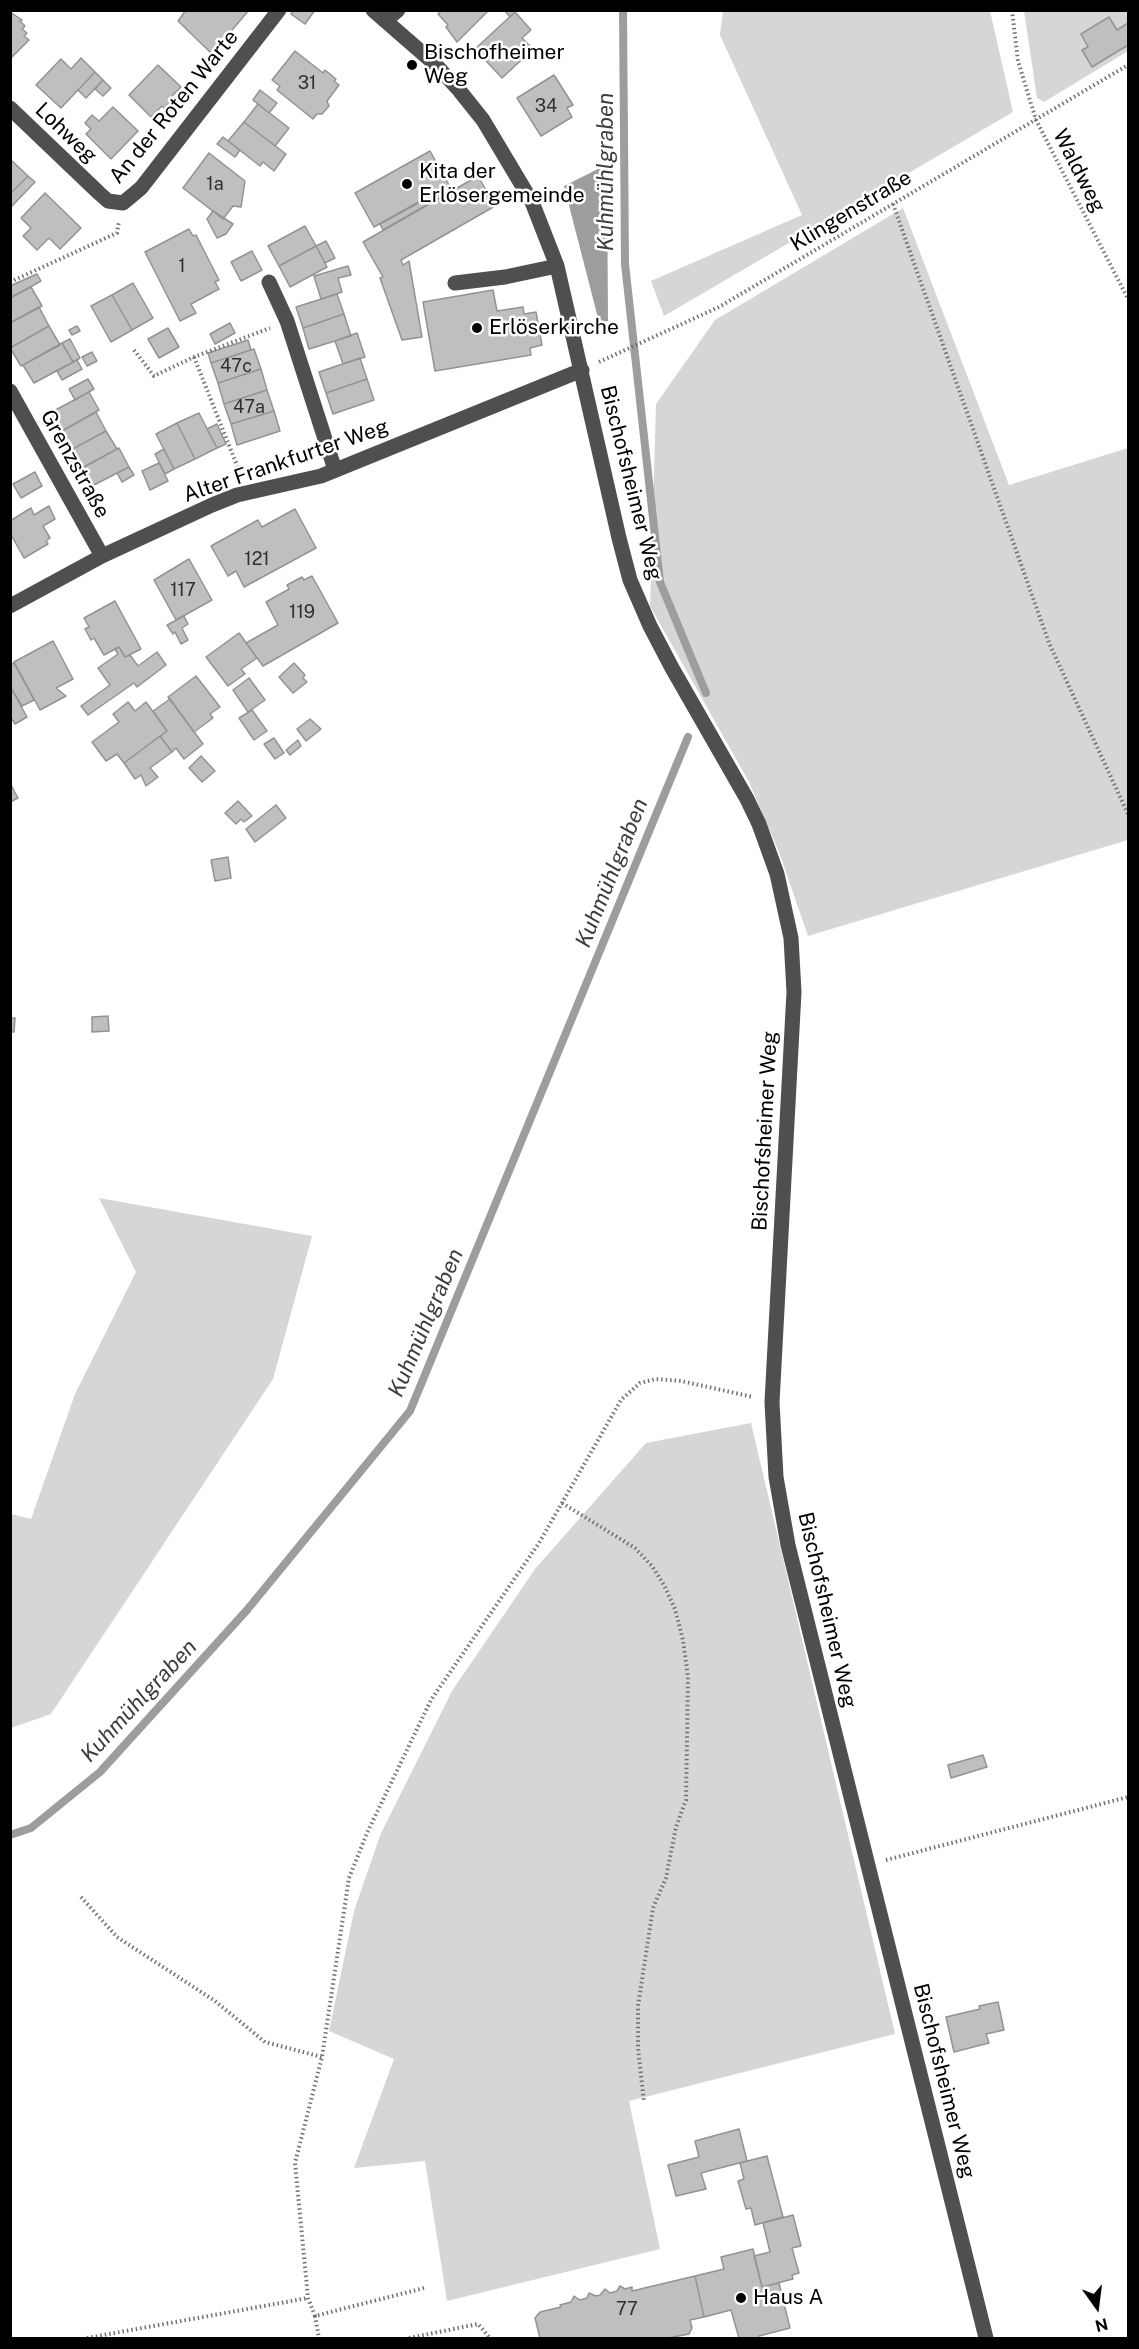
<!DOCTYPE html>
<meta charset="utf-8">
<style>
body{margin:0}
#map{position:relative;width:1139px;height:2349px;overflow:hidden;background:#fff;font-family:"Public Sans",sans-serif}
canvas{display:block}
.frame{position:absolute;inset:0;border:12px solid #000;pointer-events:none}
.north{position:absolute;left:1067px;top:2277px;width:60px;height:60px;-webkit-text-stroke:4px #fff;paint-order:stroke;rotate:166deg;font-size:16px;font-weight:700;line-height:24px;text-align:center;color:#000}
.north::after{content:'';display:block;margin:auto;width:21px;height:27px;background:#000;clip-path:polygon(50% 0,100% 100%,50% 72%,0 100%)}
</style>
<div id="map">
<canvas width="1139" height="2349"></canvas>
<div class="frame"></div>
<div class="north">N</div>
</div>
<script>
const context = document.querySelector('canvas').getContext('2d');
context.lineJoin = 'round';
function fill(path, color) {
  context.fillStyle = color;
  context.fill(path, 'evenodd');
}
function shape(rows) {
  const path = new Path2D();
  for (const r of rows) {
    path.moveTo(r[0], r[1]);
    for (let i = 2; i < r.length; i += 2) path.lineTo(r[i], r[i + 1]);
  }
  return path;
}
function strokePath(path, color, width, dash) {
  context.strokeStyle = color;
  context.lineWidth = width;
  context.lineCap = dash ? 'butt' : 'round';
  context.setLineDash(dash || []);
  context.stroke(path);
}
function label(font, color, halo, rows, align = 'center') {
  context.font = font + ' "Public Sans",sans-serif';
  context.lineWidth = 5;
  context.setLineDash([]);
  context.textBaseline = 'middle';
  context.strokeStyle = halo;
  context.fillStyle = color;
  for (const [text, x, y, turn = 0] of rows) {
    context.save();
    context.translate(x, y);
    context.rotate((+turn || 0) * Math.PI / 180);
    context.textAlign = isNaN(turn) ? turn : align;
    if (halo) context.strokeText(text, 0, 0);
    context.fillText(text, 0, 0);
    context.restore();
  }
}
fill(shape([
 [723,11,990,11,1013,112,664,316,651,281,802,215,720,35],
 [1024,11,1128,11,1128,51,1044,102,1037,98],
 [903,208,1009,485,1128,448,1128,840,808,936,779,852,749,782,650,606,656,404,715,320],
 [99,1198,312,1236,273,1379,51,1714,11,1728,11,1514,31,1519,75,1394,136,1272],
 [751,1423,895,2034,629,2101,660,2249,447,2301,425,2161,354,2168,394,2059,329,2031,354,1911,381,1833,452,1691,535,1569,646,1443]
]), '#d6d6d6');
fill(shape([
 [602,167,607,173,608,321,599,322,564,186]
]), '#9d9d9d');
strokePath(shape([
 [623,10,625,264,660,582,706,693],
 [10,1835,31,1828,100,1772,247,1610,410,1411,688,737]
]), '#9d9d9d', 8);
const building = shape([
 [186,10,249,10,212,54,178,21,186,10],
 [294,10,315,10,305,24,291,14,294,10],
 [442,10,489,10,457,42,446,27,448,25,438,14,442,10],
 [504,10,517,10,510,17,504,10],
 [10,12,22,20,20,21,25,26,22,29,27,33,24,36,29,40,11,58,10,12],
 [515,12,531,30,522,38,533,49,502,78,475,49,515,12],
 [1109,17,1117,30,1128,23,1128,45,1092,67,1082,50,1088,47,1081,34,1109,17],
 [295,51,323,73,325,70,336,79,334,81,339,85,327,101,329,106,322,114,317,114,313,119,277,90,280,86,272,80,295,51],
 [81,58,95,72,61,108,36,85,61,59,71,69,81,58],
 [158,65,181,87,170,98,172,100,164,108,162,106,151,117,129,95,158,65],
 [95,72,103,80,86,98,78,90,95,72],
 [554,75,573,105,567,108,572,117,541,136,517,98,554,75],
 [103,80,111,88,103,96,95,89,103,80],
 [260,90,277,103,269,113,253,100,260,90],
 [258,104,289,128,275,146,244,122,258,104],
 [113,107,138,131,111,159,86,134,91,129,85,123,92,115,99,121,113,107],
 [244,122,286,154,274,171,263,162,260,166,228,141,244,122],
 [223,137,240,150,235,157,217,144,223,137],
 [430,151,449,185,374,227,355,193,430,151],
 [209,153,245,181,241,207,233,206,223,219,183,188,209,153],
 [10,159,28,176,10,194,10,159],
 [28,176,35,182,10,208,10,194,28,176],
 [478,176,495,206,401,260,403,265,409,261,422,337,402,340,380,278,383,277,363,242,478,176],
 [442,190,444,195,383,230,380,224,442,190],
 [45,193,81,228,60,249,49,238,37,250,23,236,31,228,21,218,45,193],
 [213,211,233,224,226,234,217,238,207,219,213,211],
 [305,226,316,246,279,266,268,246,305,226],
 [189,229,193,236,196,235,219,280,215,282,219,289,191,304,196,313,180,321,145,252,189,229],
 [326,241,335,258,325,263,316,246,326,241],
 [316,246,327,267,290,287,279,266,316,246],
 [252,251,262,270,241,281,231,262,252,251],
 [348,266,351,275,338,278,342,292,321,299,314,276,348,266],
 [37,274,41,281,10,298,10,286,37,274],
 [133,283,153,318,132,330,112,295,133,283],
 [31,287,42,306,10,323,10,298,31,287],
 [493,290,497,311,523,307,524,314,536,312,542,345,530,348,531,355,435,371,423,302,493,290],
 [337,294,344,314,303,328,296,307,337,294],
 [112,295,132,330,111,342,91,306,112,295],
 [39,307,49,326,10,348,10,323,39,307],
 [344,314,351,336,309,349,303,328,344,314],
 [230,323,235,333,215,344,210,334,230,323],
 [49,326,60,345,21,366,10,348,49,326],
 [77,326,80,331,72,335,69,330,77,326],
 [168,328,179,347,159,358,148,339,168,328],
 [357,333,365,357,343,364,335,341,357,333],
 [70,339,80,358,73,362,62,343,70,339],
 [248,340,251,350,211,363,208,353,248,340],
 [62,343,73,362,34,383,23,365,62,343],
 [254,349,261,369,218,383,211,363,254,349],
 [92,352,97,361,87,366,82,357,92,352],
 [360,358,367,379,326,393,319,372,360,358],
 [77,360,82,369,62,380,57,371,77,360],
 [261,369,267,390,224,404,218,383,261,369],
 [88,379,94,389,75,400,69,389,88,379],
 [367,379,374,400,333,414,326,393,367,379],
 [267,390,274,411,231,424,224,404,267,390],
 [89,392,99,410,60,432,50,413,89,392],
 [274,411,280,431,237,445,231,424,274,411],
 [96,412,106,431,67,452,57,434,96,412],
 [199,413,217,448,195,459,177,423,199,413],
 [177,423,195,459,174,469,156,434,177,423],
 [217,424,226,444,217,448,207,429,217,424],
 [106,431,117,449,77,471,67,452,106,431],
 [119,448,129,467,90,487,80,469,119,448],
 [164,449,174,469,165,474,155,454,164,449],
 [159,463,168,481,150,490,142,471,159,463],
 [129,467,134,475,122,482,117,473,129,467],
 [35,472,42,486,21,498,13,484,35,472],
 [49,506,55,519,43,526,50,538,46,541,48,544,24,558,10,533,10,521,31,508,34,515,49,506],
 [295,509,316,548,244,587,236,571,228,576,211,546,258,520,262,527,295,509],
 [189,559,212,600,176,620,154,580,189,559],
 [312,576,338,623,263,666,246,643,278,625,266,602,289,589,287,585,302,577,304,580,312,576],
 [115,601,141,649,125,657,119,647,104,655,94,638,91,640,85,629,89,627,84,618,115,601],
 [184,616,188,624,182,628,188,640,181,644,175,632,173,634,167,625,184,616],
 [239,633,257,658,241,669,245,674,228,686,206,657,239,633],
 [53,641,73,679,56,688,66,696,40,710,14,662,53,641],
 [119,647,125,657,130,655,138,666,157,652,166,665,137,687,134,683,88,715,81,706,110,685,98,668,118,654,115,649,119,647],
 [14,663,34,700,22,706,10,686,10,665,14,663],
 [294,663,305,675,303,678,307,682,293,693,279,677,294,663],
 [196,676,220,707,210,714,213,718,194,732,168,697,196,676],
 [249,678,265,700,248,712,233,690,249,678],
 [10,686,27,717,15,724,10,716,10,686],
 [170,699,203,744,184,759,176,748,172,752,160,736,167,731,153,711,170,699],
 [128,702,135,711,146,702,167,731,124,763,117,754,106,761,92,742,119,722,113,714,128,702],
 [252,710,267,731,254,740,239,718,252,710],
 [310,719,321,729,306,741,297,729,310,719],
 [160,736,172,752,150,768,158,777,146,786,141,775,135,779,124,763,160,736],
 [274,738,284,753,275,759,264,744,274,738],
 [298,740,301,746,290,755,286,750,298,740],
 [201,756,215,771,202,782,189,768,201,756],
 [10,783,18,798,10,802,10,783],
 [238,801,252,816,244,822,241,819,236,824,225,813,238,801],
 [276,805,286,818,255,842,246,829,276,805],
 [228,857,231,878,215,881,211,860,228,857],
 [108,1016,109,1031,92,1032,92,1017,108,1016],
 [10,1018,15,1018,14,1032,10,1032,10,1018],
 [983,1755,987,1767,951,1778,948,1765,983,1755],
 [998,2002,1004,2030,986,2034,989,2043,954,2052,946,2017,980,2009,979,2006,998,2002],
 [739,2129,747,2161,701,2173,706,2189,676,2196,668,2165,699,2157,695,2141,739,2129],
 [767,2156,783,2217,755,2225,751,2208,746,2209,738,2181,744,2179,740,2163,767,2156],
 [793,2215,801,2246,792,2248,799,2273,792,2275,793,2279,762,2287,754,2256,770,2252,763,2223,793,2215],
 [753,2249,762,2287,779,2283,790,2328,759,2336,759,2338,739,2338,731,2310,704,2317,695,2276,724,2269,721,2257,753,2249],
 [695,2276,704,2317,690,2320,692,2328,689,2334,668,2338,540,2338,535,2318,540,2312,561,2307,560,2305,571,2302,574,2296,580,2300,587,2298,589,2293,596,2296,600,2295,605,2289,610,2293,617,2291,620,2286,625,2289,632,2287,632,2291,695,2276]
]);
fill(building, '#bfbfbf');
strokePath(building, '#939393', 1.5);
strokePath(shape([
 [1012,10,1018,61,1036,120,1128,299],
 [893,204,1049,643,1128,814],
 [10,282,117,233,119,221],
 [134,350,154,376,194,357,270,328],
 [194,357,240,473],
 [599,362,719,307,1128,65],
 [562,1503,635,1548,652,1566,664,1585,675,1609,683,1640,688,1677,686,1800,676,1827,666,1878,653,1908,638,2006,638,2048,644,2102],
 [886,1860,1128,1797],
 [81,1897,117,1937,215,2001,265,2042,322,2057],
 [424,2288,315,2316,308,2298,295,2163,322,2057,349,1878,367,1833,431,1700,539,1543,621,1400,640,1383,656,1379,681,1381,753,1397],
 [315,2316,319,2338],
 [87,2338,308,2298],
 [409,2338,478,2324,490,2338]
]), '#717171', 4, [1.5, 3]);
strokePath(shape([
 [373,10,435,64,459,90,483,120,532,202,557,266,619,538,630,580,650,626,672,668,747,799,759,824,777,874,791,938,794,992,772,1402,776,1477,788,1545,986,2338],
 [385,21,398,10],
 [10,108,99,193,108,201,123,203,141,188,279,10],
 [269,282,287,321,335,470],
 [455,283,505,277,557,266],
 [10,391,102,556],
 [10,606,102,556,212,505,237,495,321,476,582,370]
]), '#4f4f4f', 15);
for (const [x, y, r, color] of [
 [412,65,6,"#000"],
 [407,184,6,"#000"],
 [477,328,6,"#000"],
 [741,2298,6,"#000"]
]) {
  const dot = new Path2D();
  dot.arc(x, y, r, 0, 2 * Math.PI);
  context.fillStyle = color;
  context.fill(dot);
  strokePath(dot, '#fff', 2);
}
label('18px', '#303030', null, [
 ["31",307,83],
 ["34",546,106],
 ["1a",215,184],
 ["1",182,266],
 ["47c",236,366],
 ["47a",249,407],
 ["121",257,559],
 ["117",183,590],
 ["119",302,612],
 ["77",627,2309]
]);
label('21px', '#000', '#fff', [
 ["Bischofheimer",424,53],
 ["Weg",424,77],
 ["Kita der",419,172],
 ["Erlösergemeinde",419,196],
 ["Erlöserkirche",489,328],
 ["Haus A",753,2298]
], 'left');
label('21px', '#000', '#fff', [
 ["An der Roten Warte",174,107,-51],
 ["Lohweg",66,133,44],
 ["Waldweg",1079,171,63],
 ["Klingenstraße",851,211,-31],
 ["Alter Frankfurter Weg",286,461,-19],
 ["Grenzstraße",75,464,61],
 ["Bischofsheimer Weg",631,483,76],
 ["Bischofsheimer Weg",765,1131,-87],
 ["Bischofsheimer Weg",827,1610,77],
 ["Bischofsheimer Weg",944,2081,76]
]);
label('italic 22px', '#3e3e3e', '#fff', [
 ["Kuhmühlgraben",606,172,-90],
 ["Kuhmühlgraben",612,873,-68],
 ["Kuhmühlgraben",426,1323,-67],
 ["Kuhmühlgraben",139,1701,-47]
]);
</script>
